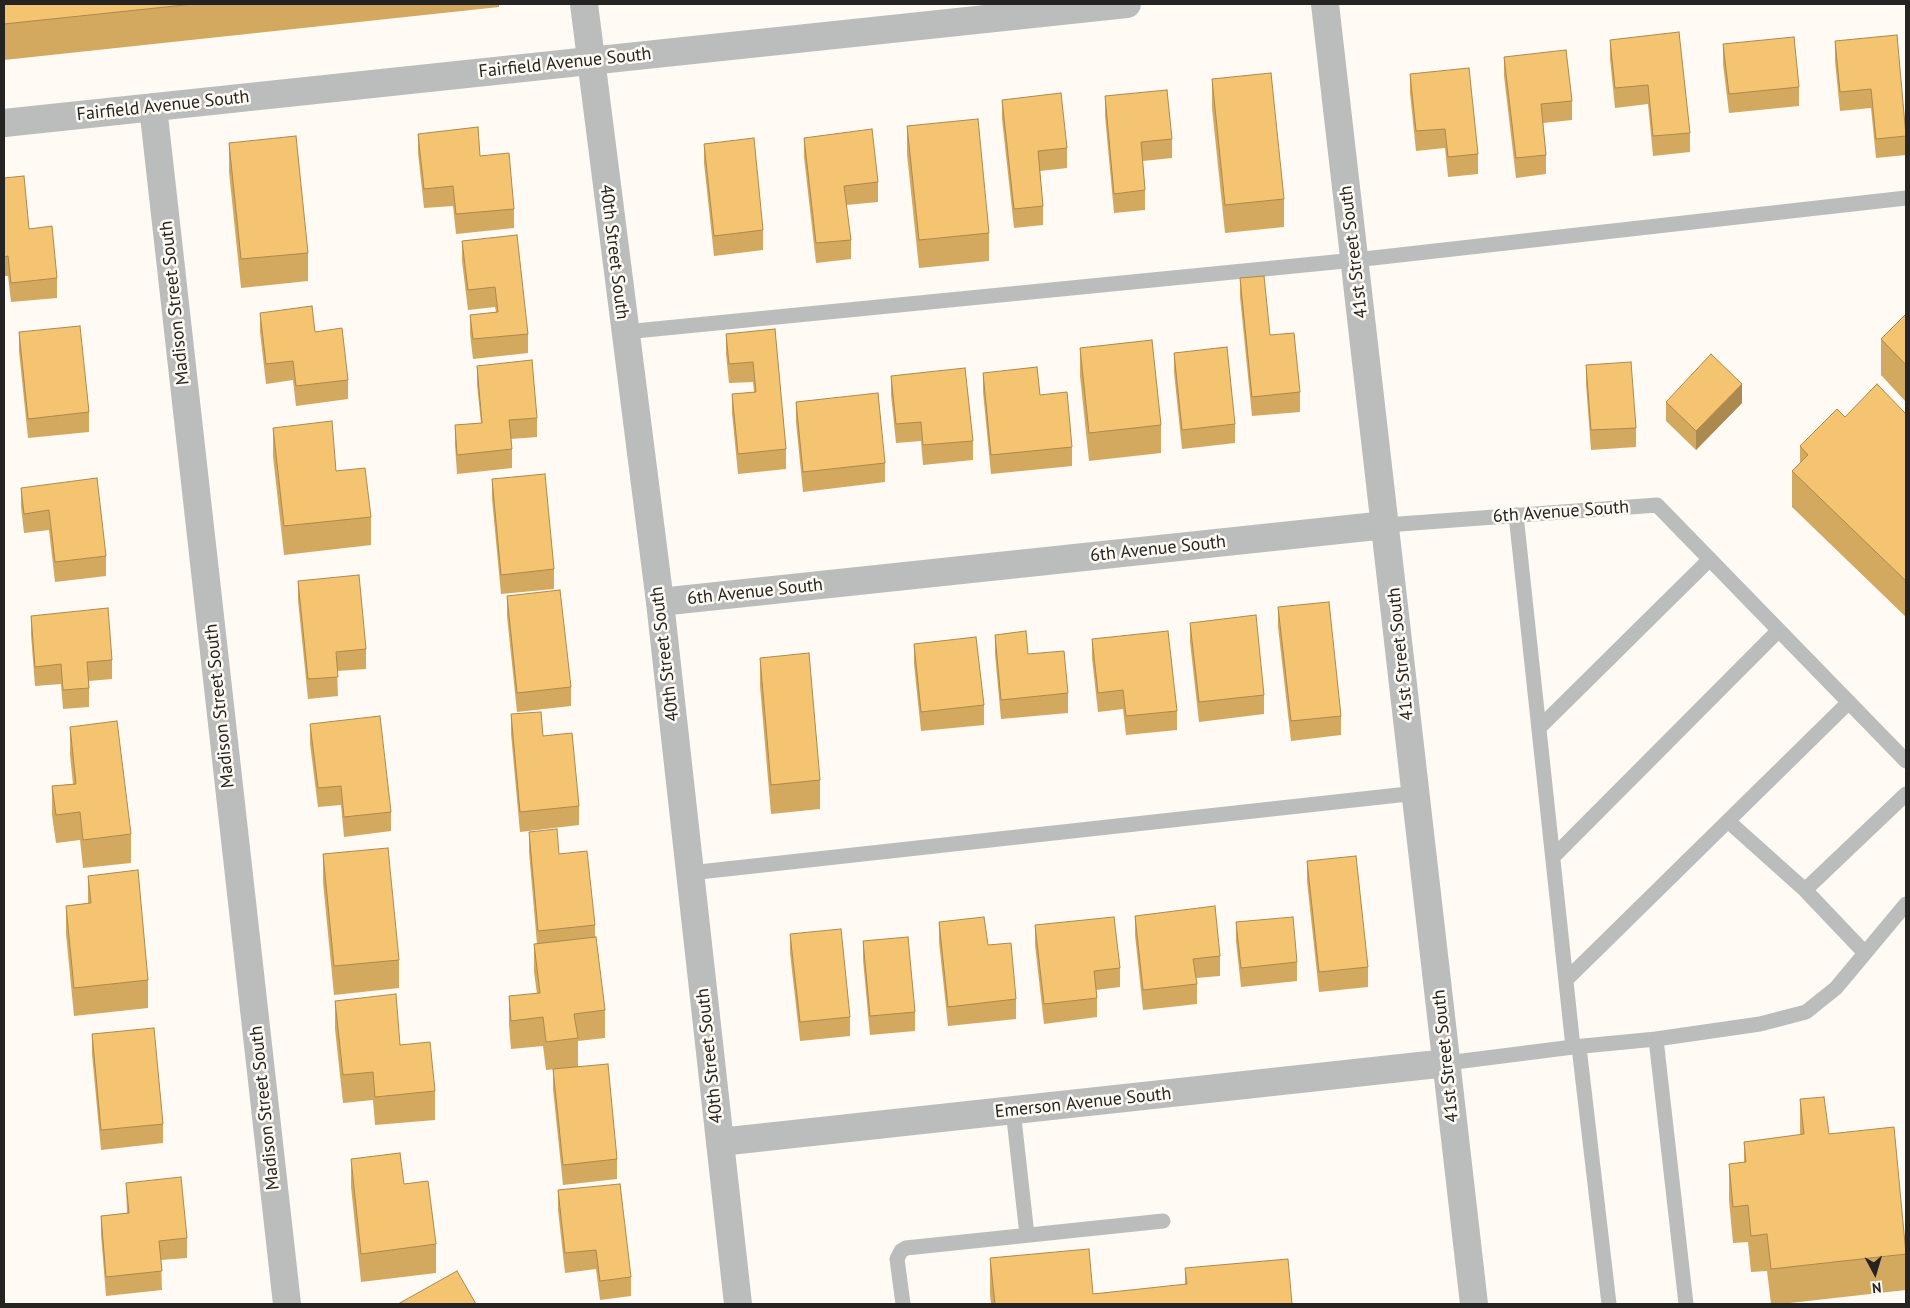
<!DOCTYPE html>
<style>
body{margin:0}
#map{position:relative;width:1910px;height:1308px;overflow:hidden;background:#fffaf3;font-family:"PT Sans",sans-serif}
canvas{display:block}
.frame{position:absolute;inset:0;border:5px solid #262422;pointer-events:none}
.north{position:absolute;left:1850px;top:1248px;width:50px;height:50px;-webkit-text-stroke:4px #fffaf3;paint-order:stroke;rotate:174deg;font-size:14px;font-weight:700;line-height:20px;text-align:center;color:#262422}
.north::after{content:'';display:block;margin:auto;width:18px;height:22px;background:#262422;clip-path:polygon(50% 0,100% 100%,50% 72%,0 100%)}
</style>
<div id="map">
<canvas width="1910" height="1308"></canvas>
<div class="frame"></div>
<div class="north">N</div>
</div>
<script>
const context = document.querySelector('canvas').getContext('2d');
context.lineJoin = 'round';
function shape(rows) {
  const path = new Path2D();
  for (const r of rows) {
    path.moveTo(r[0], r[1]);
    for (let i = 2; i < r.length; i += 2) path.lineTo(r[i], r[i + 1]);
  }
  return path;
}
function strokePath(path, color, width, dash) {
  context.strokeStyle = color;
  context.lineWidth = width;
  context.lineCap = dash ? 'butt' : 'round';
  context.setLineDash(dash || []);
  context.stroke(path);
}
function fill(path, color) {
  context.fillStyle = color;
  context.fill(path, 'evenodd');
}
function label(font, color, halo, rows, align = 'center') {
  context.font = font + ' "PT Sans",sans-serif';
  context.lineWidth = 5;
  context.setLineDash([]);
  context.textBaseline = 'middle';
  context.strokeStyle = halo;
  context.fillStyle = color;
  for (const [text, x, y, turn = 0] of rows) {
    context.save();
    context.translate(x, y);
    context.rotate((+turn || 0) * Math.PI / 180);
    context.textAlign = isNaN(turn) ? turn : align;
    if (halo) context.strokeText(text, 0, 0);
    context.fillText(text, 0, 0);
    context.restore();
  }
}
strokePath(shape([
 [625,332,1355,260,1906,198],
 [1516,515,1573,1047],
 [1386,525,1657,505,1906,761],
 [1539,728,1710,559],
 [1728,821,1805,890,1865,953],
 [1553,857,1779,630],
 [690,873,1417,793],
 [1805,890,1906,794],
 [1566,980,1849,702],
 [1656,1039,1686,1304],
 [1579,1047,1609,1304],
 [1447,1063,1573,1047,1656,1039,1760,1024,1806,1012,1836,988,1906,904],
 [1013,1110,1027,1235],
 [903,1304,897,1259,901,1251,906,1248,1163,1221]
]), '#babdbb', 15);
strokePath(shape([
 [1325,4,1474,1304],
 [153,107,287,1304],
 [4,123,1127,4],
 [660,602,1386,525],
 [720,1142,1447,1063]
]), '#babdbb', 28);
strokePath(shape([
 [584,4,660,602,738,1304]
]), '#babdbb', 28);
fill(shape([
 [4,4,499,4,499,7,4,60],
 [1610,40,1690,133,1690,152,1653,156,1648,104,1615,108,1610,59],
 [1835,41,1906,133,1906,155,1876,158,1871,108,1840,111,1835,61],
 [1723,44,1799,87,1799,106,1729,113,1723,64],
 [1504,57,1572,101,1572,120,1543,123,1546,155,1546,174,1516,178,1504,76],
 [1410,74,1478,154,1478,174,1448,177,1445,148,1416,151,1410,93],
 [1212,79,1284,199,1284,227,1225,233,1212,108],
 [1105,96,1172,139,1172,158,1143,161,1145,190,1145,210,1114,213,1105,116],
 [1002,100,1067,148,1067,168,1040,171,1043,206,1043,225,1014,228,1002,119],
 [907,126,989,233,989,261,919,268,907,154],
 [418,134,480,156,514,209,514,228,456,234,453,206,424,208,418,153],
 [804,138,878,182,878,202,846,205,851,240,851,259,816,263,804,157],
 [229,143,308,253,308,281,241,288,229,172],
 [704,144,763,230,763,250,714,256,704,163],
 [4,178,29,229,57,278,57,298,11,302,8,276,4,276],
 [462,241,528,334,528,353,473,359,470,334,470,315,496,312,495,307,468,310,462,261],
 [1240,278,1300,392,1300,412,1252,416,1240,297],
 [260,313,315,332,348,380,348,399,296,406,293,380,266,384,260,332],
 [1906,314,1906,402,1881,375,1881,339],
 [775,329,786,449,786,469,738,474,732,413,732,394,754,392,753,382,729,383,726,354,726,334],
 [19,332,89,412,89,432,28,438,19,351],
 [1080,348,1161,425,1161,453,1089,461,1080,376],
 [1174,353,1235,424,1235,443,1182,449,1174,372],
 [1586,365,1636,428,1636,447,1591,450,1586,384],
 [477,366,537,418,537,437,511,439,512,449,512,468,457,474,455,445,455,425,481,423,477,385],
 [983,373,1040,395,1072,447,1072,466,991,474,983,392],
 [891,376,973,441,973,460,923,465,921,441,896,443,891,395],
 [796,402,885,463,885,482,803,492,796,422],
 [1666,402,1742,403,1696,450,1666,421],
 [1906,414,1906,617,1792,507,1792,471,1800,463,1800,446,1845,417],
 [273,428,336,471,371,517,371,545,284,555,273,456],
 [492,479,554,569,554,589,501,594,492,499],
 [21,488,106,556,106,576,55,582,49,530,24,533,21,507],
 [298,581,366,649,366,669,337,671,338,696,308,699,298,600],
 [507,596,571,687,571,706,517,712,507,616],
 [1278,607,1341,716,1341,735,1291,741,1278,627],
 [31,616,112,660,112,679,89,681,89,707,63,709,61,684,35,686,31,635],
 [1190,623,1264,695,1264,714,1199,722,1190,642],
 [995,635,1028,654,1068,693,1068,713,1001,719,995,654],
 [1092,639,1177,711,1177,730,1126,735,1123,709,1098,712,1092,658],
 [914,644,984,705,984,725,921,731,914,664],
 [760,658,820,780,820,809,771,814,760,686],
 [511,714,543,736,579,806,579,825,520,832,511,734],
 [310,724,391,812,391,831,344,837,341,805,318,807,310,744],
 [70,727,131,834,131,863,83,868,80,840,56,843,52,815,52,786,73,784,70,755],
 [529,832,559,854,595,925,595,937,605,1010,605,1038,578,1041,578,1067,546,1070,543,1046,511,1049,509,1025,509,996,537,994,534,972,534,944,537,944,529,852],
 [323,854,399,960,399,988,334,995,323,882],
 [1307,861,1368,967,1368,987,1319,992,1307,881],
 [88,876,148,980,148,1008,74,1016,66,934,66,906,88,903],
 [1135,916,1220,956,1220,976,1196,978,1197,984,1197,1004,1143,1010,1135,935],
 [939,922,988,945,1016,999,1016,1019,948,1026,939,942],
 [1236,922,1297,962,1297,981,1241,987,1236,941],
 [1035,925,1120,968,1120,987,1096,990,1097,998,1097,1017,1044,1024,1035,945],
 [790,934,850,1017,850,1036,800,1041,790,953],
 [863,941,915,1012,915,1031,870,1035,863,960],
 [335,1001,400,1045,435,1091,435,1120,375,1125,373,1100,343,1103,335,1029],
 [92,1034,163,1124,163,1143,101,1150,92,1054],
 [553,1069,617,1159,617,1179,563,1185,553,1089],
 [1800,1099,1829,1134,1906,1253,1906,1290,1781,1304,1771,1304,1767,1271,1751,1272,1748,1242,1733,1243,1729,1200,1729,1164,1744,1162,1744,1142,1800,1135],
 [351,1159,404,1184,436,1244,436,1273,361,1282,351,1187],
 [126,1183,187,1238,187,1258,161,1260,162,1290,106,1296,101,1235,101,1216,127,1213],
 [558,1190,631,1277,631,1296,600,1300,596,1269,565,1273,558,1210],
 [990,1258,1093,1294,1185,1285,1185,1268,1292,1304,991,1304,990,1294]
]), '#d3a960');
fill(shape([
 [1742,384,1742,403,1696,450,1696,431]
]), '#ac894e');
const building = shape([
 [4,4,194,4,4,24,4,4],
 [1679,32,1690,133,1653,136,1648,85,1615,88,1610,40,1679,32],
 [1897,35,1906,136,1876,139,1871,89,1840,92,1835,41,1897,35],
 [1794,37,1799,87,1729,94,1723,44,1794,37],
 [1566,50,1572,101,1541,104,1546,155,1516,158,1504,57,1566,50],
 [1469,68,1478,154,1448,157,1445,129,1416,131,1410,74,1469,68],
 [1271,73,1284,199,1225,205,1212,79,1271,73],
 [1167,90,1172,139,1141,142,1145,190,1114,194,1105,96,1167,90],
 [1061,93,1067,148,1038,151,1043,206,1014,209,1002,100,1061,93],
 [978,119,989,233,919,240,907,126,978,119],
 [478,127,480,156,509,153,514,209,456,214,453,186,424,189,418,134,478,127],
 [872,129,878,182,844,186,851,240,816,243,804,138,872,129],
 [296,136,308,253,241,259,229,143,296,136],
 [754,138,763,230,714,236,704,144,754,138],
 [24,176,29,229,52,226,57,278,11,283,8,256,4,257,4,178,24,176],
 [517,235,528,334,473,339,470,315,498,312,495,287,468,290,462,241,517,235],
 [1264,276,1270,335,1294,333,1300,392,1252,397,1240,278,1264,276],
 [312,306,315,332,342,328,348,380,296,386,293,361,266,364,260,313,312,306],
 [1906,314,1906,365,1881,339,1906,314],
 [80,326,89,412,28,419,19,332,80,326],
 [775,329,786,449,738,454,732,394,756,392,753,362,729,364,726,334,775,329],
 [1152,340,1161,425,1089,433,1080,348,1152,340],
 [1227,347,1235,424,1182,430,1174,353,1227,347],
 [1711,354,1742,384,1696,431,1666,402,1711,354],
 [532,360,537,418,509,420,512,449,457,455,455,425,482,423,477,366,532,360],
 [1631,362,1636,428,1591,430,1586,365,1631,362],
 [1037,367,1040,395,1067,392,1072,447,991,455,983,373,1037,367],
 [965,368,973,441,923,445,921,422,896,424,891,376,965,368],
 [1877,384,1906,414,1906,581,1792,471,1808,455,1800,446,1837,409,1845,417,1877,384],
 [878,393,885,463,803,472,796,402,878,393],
 [332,421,336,471,365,468,371,517,284,526,273,428,332,421],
 [545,474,554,569,501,575,492,479,545,474],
 [97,478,106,556,55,562,49,510,24,514,21,488,97,478],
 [359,575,366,649,336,652,338,677,308,679,298,581,359,575],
 [560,590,571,687,517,693,507,596,560,590],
 [1329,602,1341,716,1291,721,1278,607,1329,602],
 [108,608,112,660,87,662,89,688,63,690,61,664,35,667,31,616,108,608],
 [1256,615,1264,695,1199,702,1190,623,1256,615],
 [1026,631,1028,654,1064,651,1068,693,1001,700,995,635,1026,631],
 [1168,631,1177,711,1126,716,1123,690,1098,693,1092,639,1168,631],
 [976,637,984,705,921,712,914,644,976,637],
 [809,653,820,780,771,785,760,658,809,653],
 [541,712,543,736,572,733,579,806,520,812,511,714,541,712],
 [380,716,391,812,344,817,341,786,318,788,310,724,380,716],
 [117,721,131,834,83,840,80,812,56,815,52,786,76,784,70,727,117,721],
 [557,829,559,854,587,851,595,925,538,931,529,832,557,829],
 [388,848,399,960,334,966,323,854,388,848],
 [1356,856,1368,967,1319,972,1307,861,1356,856],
 [138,870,148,980,74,988,66,906,91,903,88,876,138,870],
 [1215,906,1220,956,1193,959,1197,984,1143,990,1135,916,1215,906],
 [984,917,988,945,1011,943,1016,999,948,1007,939,922,984,917],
 [1114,917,1120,968,1094,971,1097,998,1044,1004,1035,925,1114,917],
 [1293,917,1297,962,1241,968,1236,922,1293,917],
 [841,929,850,1017,800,1022,790,934,841,929],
 [596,937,605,1010,574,1014,578,1038,546,1042,543,1017,511,1021,509,996,540,993,534,944,596,937],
 [908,937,915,1012,870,1016,863,941,908,937],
 [396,994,400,1045,430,1042,435,1091,375,1097,373,1072,343,1075,335,1001,396,994],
 [154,1028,163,1124,101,1130,92,1034,154,1028],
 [608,1064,617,1159,563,1165,553,1069,608,1064],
 [1824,1097,1829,1134,1894,1127,1906,1254,1771,1269,1767,1234,1751,1236,1748,1205,1733,1207,1729,1164,1746,1162,1744,1142,1804,1134,1800,1099,1824,1097],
 [400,1153,404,1184,428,1181,436,1244,361,1254,351,1159,400,1153],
 [181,1177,187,1238,159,1241,162,1271,106,1277,101,1216,129,1213,126,1183,181,1177],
 [620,1184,631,1277,600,1281,596,1250,565,1253,558,1190,620,1184],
 [1089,1249,1093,1294,1187,1284,1185,1268,1288,1259,1292,1304,995,1304,990,1258,1089,1249],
 [457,1271,476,1304,398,1304,457,1271]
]);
fill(building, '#f5c470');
strokePath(building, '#ac894e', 1);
label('18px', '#262422', '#fffaf3', [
 ["Fairfield Avenue South",565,63,-6],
 ["Fairfield Avenue South",163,106,-6],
 ["40th Street South",614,252,83],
 ["41st Street South",1354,252,-97],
 ["Madison Street South",175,303,-96],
 ["6th Avenue South",1561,512,-4],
 ["6th Avenue South",1158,549,-6],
 ["6th Avenue South",755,592,-6],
 ["40th Street South",665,654,-97],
 ["41st Street South",1401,654,-96],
 ["Madison Street South",220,706,-96],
 ["40th Street South",710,1056,-96],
 ["41st Street South",1446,1056,-96],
 ["Emerson Avenue South",1083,1103,-6],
 ["Madison Street South",265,1108,-96]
]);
</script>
